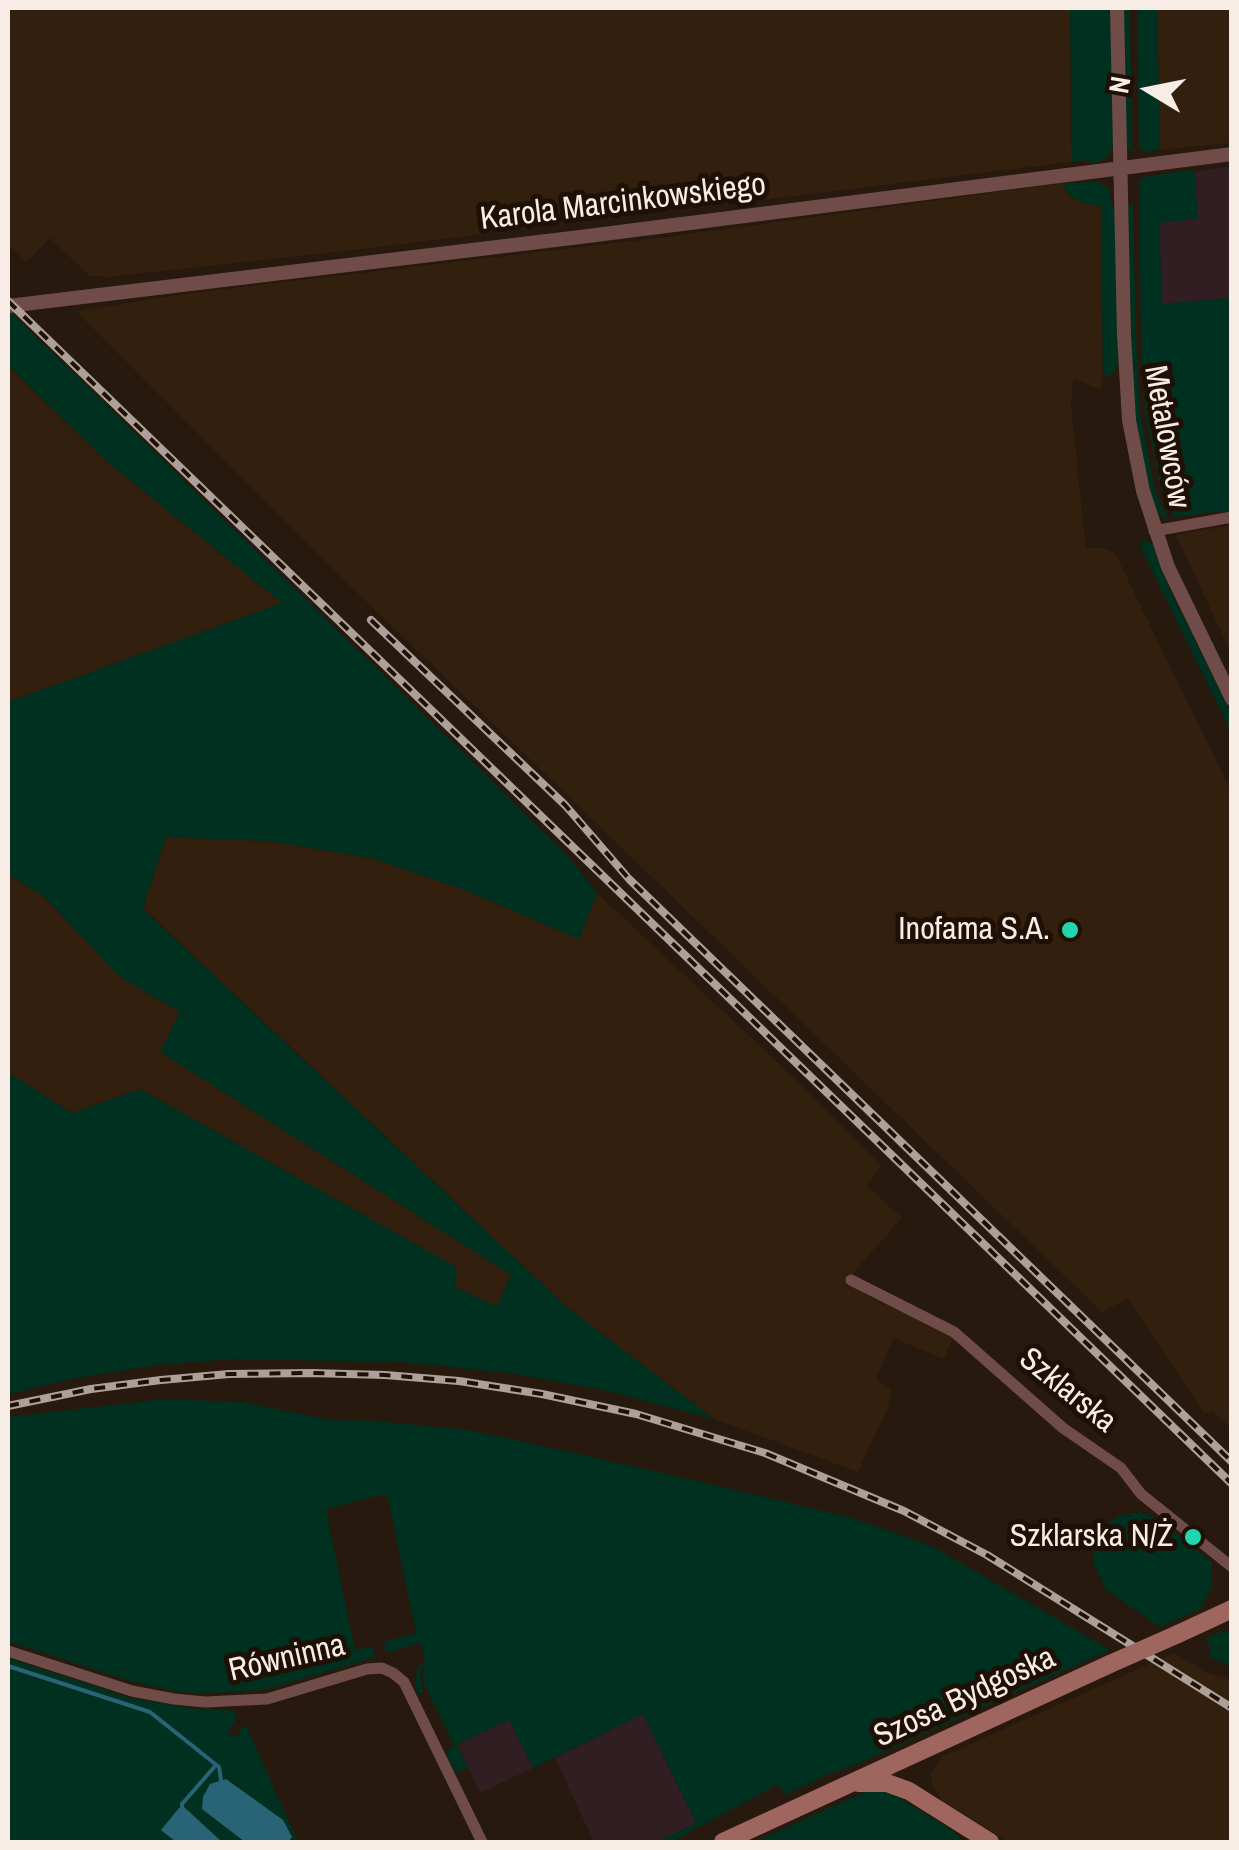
<!DOCTYPE html>
<meta charset="utf-8">
<style>
body{margin:0}
#map{position:relative;width:1239px;height:1850px;overflow:hidden;background:#27190e;font-family:"Archivo Narrow",sans-serif}
canvas{display:block}
.frame{position:absolute;inset:0;border:10px solid #f8ede6;pointer-events:none}
.north{position:absolute;left:1099px;top:40px;width:100px;height:100px;-webkit-text-stroke:8px #1e1005;paint-order:stroke;rotate:280deg;font-size:28px;font-weight:700;line-height:40px;text-align:center;color:#f8ede6}
.north::after{content:'';display:block;margin:auto;width:35px;height:45px;background:#f8ede6;clip-path:polygon(50% 0,100% 100%,50% 72%,0 100%)}
</style>
<div id="map">
<canvas width="1239" height="1850"></canvas>
<div class="frame"></div>
<div class="north">N</div>
</div>
<script>
const context = document.querySelector('canvas').getContext('2d');
context.lineJoin = 'round';
function fill(path, color) {
  context.fillStyle = color;
  context.fill(path, 'evenodd');
}
function shape(rows) {
  const path = new Path2D();
  for (const r of rows) {
    path.moveTo(r[0], r[1]);
    for (let i = 2; i < r.length; i += 2) path.lineTo(r[i], r[i + 1]);
  }
  return path;
}
function strokePath(path, color, width, dash) {
  context.strokeStyle = color;
  context.lineWidth = width;
  context.lineCap = dash ? 'butt' : 'round';
  context.setLineDash(dash || []);
  context.stroke(path);
}
function label(font, color, halo, rows, align = 'center') {
  context.font = font + ' "Archivo Narrow",sans-serif';
  context.lineWidth = 10;
  context.setLineDash([]);
  context.textBaseline = 'middle';
  context.strokeStyle = halo;
  context.fillStyle = color;
  for (const [text, x, y, turn = 0] of rows) {
    context.save();
    context.translate(x, y);
    context.rotate((+turn || 0) * Math.PI / 180);
    context.textAlign = isNaN(turn) ? turn : align;
    if (halo) context.strokeText(text, 0, 0);
    context.fillText(text, 0, 0);
    context.restore();
  }
}
fill(shape([
 [1231,166,1231,298,1162,305,1159,222,1196,219,1198,216,1194,172],
 [643,1714,696,1823,657,1842,594,1842,555,1758],
 [510,1719,533,1768,480,1793,457,1744]
]), '#301e22');
fill(shape([
 [8,8,1070,8,1072,162,337,252,109,277,90,276,50,238,26,262,8,244],
 [1157,8,1231,8,1231,143,1160,150],
 [1063,183,1067,193,1101,206,1102,390,1073,379,1071,405,1086,549,1102,547,1115,553,1231,791,1231,1428,1213,1411,1205,1414,1128,1299,1102,1312,337,573,76,311,190,293,666,237],
 [8,365,106,461,283,603,8,702],
 [1231,525,1232,648,1229,649,1176,535],
 [165,837,269,841,371,858,462,889,579,938,597,893,792,1076,882,1166,866,1185,902,1218,853,1273,855,1276,848,1283,873,1299,953,1336,944,1359,893,1338,876,1380,891,1389,889,1405,858,1472,714,1419,569,1309,143,908],
 [8,874,44,897,120,977,181,1012,161,1052,511,1274,497,1307,456,1288,455,1267,140,1089,72,1113,12,1077,8,1072],
 [1174,1653,1208,1673,1231,1680,1231,1842,1008,1842,942,1800,933,1786,931,1773,941,1757]
]), '#321f0e');
fill(shape([
 [1070,8,1111,8,1113,145,1108,156,1099,162,1090,164,1089,160,1072,162],
 [1123,8,1130,8,1132,148,1135,155,1127,147,1125,139],
 [1137,8,1157,8,1160,150,1145,152,1139,148],
 [1194,169,1198,216,1196,219,1159,223,1162,304,1231,298,1231,510,1175,517,1161,490,1145,410,1141,341,1139,182,1144,177],
 [1098,182,1109,189,1111,204,1115,208,1118,366,1112,374,1103,377,1101,207,1079,202,1067,193,1063,183],
 [1127,205,1133,206,1136,341,1140,411,1155,491,1169,520,1161,516,1154,507,1144,469,1135,412,1131,370],
 [12,313,486,775,567,855,597,893,579,939,462,889,371,858,269,841,166,837,143,909,569,1309,714,1419,603,1390,516,1374,403,1362,231,1359,157,1365,77,1378,8,1394,8,1072,72,1113,140,1089,456,1267,456,1288,497,1306,511,1275,160,1052,180,1012,120,977,44,897,8,874,8,769,10,749,8,733,8,702,282,603,106,461,8,365,8,352,11,348,8,344,8,314],
 [1144,539,1152,544,1171,592,1231,713,1231,732,1140,546],
 [165,1399,243,1402,330,1420,377,1421,469,1430,611,1461,849,1517,932,1546,1110,1650,862,1762,829,1774,785,1795,779,1784,671,1842,657,1842,696,1823,643,1714,533,1768,509,1720,457,1744,468,1768,455,1773,445,1752,454,1745,423,1681,425,1660,420,1672,423,1692,418,1695,415,1688,417,1669,425,1659,420,1643,387,1653,384,1642,416,1633,387,1494,326,1509,355,1650,372,1646,375,1657,264,1690,202,1693,173,1691,130,1681,8,1641,8,1417],
 [1140,1512,1156,1518,1212,1562,1212,1587,1200,1609,1160,1627,1106,1590,1093,1562,1093,1547,1104,1525,1121,1515],
 [1231,1631,1232,1631,1231,1666,1209,1657,1211,1654,1207,1638,1218,1633],
 [8,1658,131,1698,196,1709,231,1710,235,1712,235,1722,228,1732,233,1737,238,1735,245,1723,298,1842,8,1842],
 [877,1791,890,1792,897,1796,953,1831,964,1842,754,1842,865,1792]
]), '#00301f');
fill(shape([
 [226,1779,283,1820,292,1837,288,1842,245,1842,202,1809,203,1797,210,1784],
 [184,1807,221,1841,222,1842,176,1842,161,1830,179,1808]
]), '#296476');
strokePath(shape([
 [8,1666,150,1712,219,1767,221,1780],
 [182,1807,182,1804,216,1765]
]), '#296476', 4);
strokePath(shape([
 [1154,531,1232,517],
 [851,1280,954,1332,1063,1428,1121,1468,1141,1494,1232,1567],
 [8,1651,132,1691,174,1699,205,1702,267,1699,367,1669,382,1668,393,1673,404,1682,482,1842]
]), '#704c48', 11);
strokePath(shape([
 [1117,8,1124,335,1129,420,1143,491,1168,567,1232,699],
 [8,306,580,237,1232,154]
]), '#704c48', 14);
strokePath(shape([
 [1178,1634,1232,1609],
 [858,1783,887,1783,909,1791,990,1842],
 [723,1842,1110,1664]
]), '#9f665f', 18);
const rail = shape([
 [8,301,1232,1484],
 [371,620,565,805,629,879,1232,1462],
 [8,1406,91,1389,161,1380,229,1374,311,1373,385,1375,459,1381,542,1394,636,1414,765,1453,904,1511,987,1555,1232,1708]
]);
strokePath(rail, '#aca098', 8);
strokePath(rail, '#1e1005', 4, [11]);
strokePath(shape([
 [1110,1664,1178,1634]
]), '#9f665f', 18);
for (const [x, y, r, color] of [
 [1070,930,10,"#21d5af"],
 [1193,1537,10,"#21d5af"]
]) {
  const dot = new Path2D();
  dot.arc(x, y, r, 0, 2 * Math.PI);
  context.fillStyle = color;
  context.fill(dot);
  strokePath(dot, '#1e1005', 4);
}
label('32px', '#f8ede6', '#1e1005', [
 ["Karola Marcinkowskiego",623,203,-7],
 ["Metalowców",1166,437,80],
 ["Szklarska",1067,1391,39],
 ["Równinna",287,1659,-13],
 ["Szosa Bydgoska",965,1698,-25]
]);
label('32px', '#f8ede6', '#1e1005', [
 ["Inofama S.A.",1050,930],
 ["Szklarska N/Ż",1173,1537]
], 'right');
</script>
